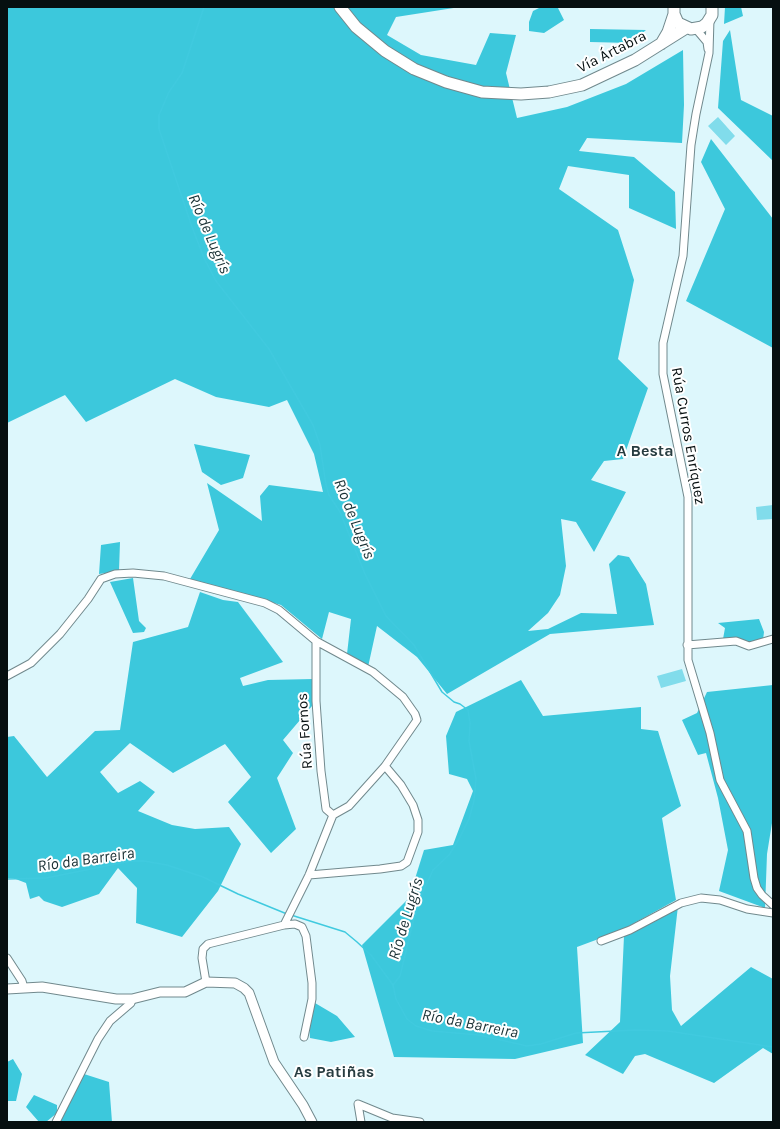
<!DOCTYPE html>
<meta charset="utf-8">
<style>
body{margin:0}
#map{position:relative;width:780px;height:1129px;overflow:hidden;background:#ddf7fc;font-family:Karla,sans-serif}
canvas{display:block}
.frame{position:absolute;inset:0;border:8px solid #060f10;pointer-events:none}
</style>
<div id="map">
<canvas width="780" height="1129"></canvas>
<div class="frame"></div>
</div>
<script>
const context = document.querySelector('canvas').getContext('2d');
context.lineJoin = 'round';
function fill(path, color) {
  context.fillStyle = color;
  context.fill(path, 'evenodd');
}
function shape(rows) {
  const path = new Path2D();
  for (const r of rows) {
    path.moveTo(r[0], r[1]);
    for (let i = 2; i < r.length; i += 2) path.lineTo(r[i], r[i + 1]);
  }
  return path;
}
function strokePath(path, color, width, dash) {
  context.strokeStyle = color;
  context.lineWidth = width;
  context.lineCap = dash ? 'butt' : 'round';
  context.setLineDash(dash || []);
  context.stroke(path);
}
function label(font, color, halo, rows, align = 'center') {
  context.font = font + ' Karla,sans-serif';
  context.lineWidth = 4;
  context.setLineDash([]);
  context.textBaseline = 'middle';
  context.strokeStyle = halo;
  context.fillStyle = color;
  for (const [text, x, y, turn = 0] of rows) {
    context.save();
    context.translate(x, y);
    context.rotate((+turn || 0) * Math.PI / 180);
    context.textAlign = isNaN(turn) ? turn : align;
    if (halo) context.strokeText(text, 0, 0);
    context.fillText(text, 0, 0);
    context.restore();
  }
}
fill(shape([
 [718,117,735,136,726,145,708,126],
 [773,505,773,519,757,520,756,507],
 [682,669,686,681,661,688,657,676]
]), '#81dceb');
fill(shape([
 [7,7,460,7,396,17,387,35,421,55,476,65,490,33,516,35,506,73,517,118,567,107,626,84,683,50,684,105,682,143,587,138,579,151,634,157,675,192,676,229,629,208,629,175,568,166,559,189,618,230,634,280,618,359,648,388,623,459,604,461,591,480,626,492,594,552,576,522,561,519,566,566,560,595,548,613,528,631,548,629,581,613,617,614,609,564,618,555,629,557,646,584,654,625,550,634,447,694,417,657,377,626,368,667,347,654,351,619,329,612,322,639,281,605,190,579,219,530,207,483,262,521,260,496,269,485,323,492,314,454,287,400,269,407,216,397,175,379,86,422,65,395,7,423],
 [541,7,558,8,564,20,544,33,529,31,529,22,533,11],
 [725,7,741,7,743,16,724,24],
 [590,29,646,30,631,43,590,42],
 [730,30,741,100,773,116,773,161,718,108,723,41],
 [711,139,773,219,773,348,686,301,725,209,701,162],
 [194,444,250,455,243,478,221,485,202,472],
 [120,542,119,571,99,574,101,545],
 [133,578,139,621,146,628,144,632,133,633,110,582],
 [200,592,223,600,238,602,283,662,240,678,243,686,268,680,313,679,312,706,283,740,293,753,277,778,296,829,271,853,228,802,251,777,225,744,173,773,130,743,100,772,118,793,140,781,155,792,138,811,172,825,195,829,229,827,241,844,218,891,182,937,136,923,137,888,118,868,99,894,62,907,44,901,39,896,30,899,26,883,13,878,8,878,7,880,7,737,14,736,47,777,95,731,120,730,133,642,188,627],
 [759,619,764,632,763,640,749,643,723,639,725,628,718,623],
 [521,680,543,716,641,707,641,729,658,731,681,806,662,818,676,900,620,931,577,947,583,1043,515,1059,394,1057,362,945,409,898,424,850,453,845,473,791,467,779,449,774,446,736,456,712],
 [773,685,773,817,767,854,765,908,719,891,728,850,718,798,706,753,698,755,682,720,697,713,707,692],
 [678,906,670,976,672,1010,681,1026,751,967,773,979,773,1054,763,1048,714,1083,645,1054,635,1056,623,1074,585,1055,620,1022,624,936],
 [315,1003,337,1016,355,1037,331,1042,310,1038,309,1024],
 [13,1059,22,1074,16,1101,7,1101,7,1062],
 [84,1074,109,1082,112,1122,60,1122],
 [34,1095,57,1105,57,1113,46,1122,39,1122,26,1107]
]), '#3cc8dc');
strokePath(shape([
 [204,7,182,73,169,92,159,115,159,129,192,227,204,258,216,281,269,349,313,425,320,445,326,485,329,495,340,512,365,574,386,616,414,645,442,692,454,702,460,704,468,710,470,723,469,741,476,779,474,801,469,819,459,839,449,855,433,870,422,894,414,918,400,976,393,985],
 [7,879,46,878,131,861,144,861,167,865,203,877,238,894,287,914],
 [291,915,345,932,357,942,371,955,393,985,396,999,407,1019,416,1026,432,1031,479,1035,527,1046,541,1044,576,1033,636,1030,668,1031,773,1047]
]), '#40cadf', 1.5);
const minor = shape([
 [710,19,709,53,696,114,691,145,683,256,663,343,663,374,688,497,688,660,710,733,720,780,747,831,754,878,757,888,762,895,773,905],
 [696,29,707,42,708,49],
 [316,641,316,701,321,771,326,809,333,815],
 [687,645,736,641,749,646,773,639],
 [7,676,31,663,60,634,88,599,101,579,115,574,133,573,164,576,265,603,279,610,316,641,373,672,403,697,415,714,417,720,385,766,349,806,333,815,309,875,284,925],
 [309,875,380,869,401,866,407,862,418,832,418,820,413,805,401,785,385,766],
 [601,941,630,930,681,903,701,898,720,900,747,909,773,913],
 [7,958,22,981,24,988],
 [206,982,202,958,203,949,208,944,284,925,295,924,302,927,306,936,312,983,312,999,304,1037],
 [56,1122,98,1039,110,1021,131,1003,132,999],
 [361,1122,358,1104,392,1118,420,1122]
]);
const major = shape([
 [7,989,42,987,116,999,132,999,160,992,185,992,206,982,235,983,244,988,249,993,274,1062,303,1105,312,1122]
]);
const highway = shape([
 [340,7,356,27,385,51,414,69,446,82,482,92,521,94,549,92,582,85,635,60,686,28],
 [674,7,674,14,678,23,691,29,702,27,707,23,712,15,712,7],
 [661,44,668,32,674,14]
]);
strokePath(minor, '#71898d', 9);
strokePath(major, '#71898d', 11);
strokePath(highway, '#71898d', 13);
strokePath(minor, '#fff', 7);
strokePath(major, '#fff', 9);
strokePath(highway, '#fff', 11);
label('15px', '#060f10', '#fff', [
 ["Vía Ártabra",612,52,-27],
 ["Rúa Curros Enríquez",688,436,80],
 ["Rúa Fornos",305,731,-94]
]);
label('italic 16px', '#193034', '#fff', [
 ["Río de Lugrís",209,234,67],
 ["Río de Lugrís",354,519,68],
 ["Río da Barreira",86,860,-8],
 ["Río de Lugrís",406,919,-73],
 ["Río da Barreira",470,1024,11]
]);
label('bold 16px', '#273c40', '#fff', [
 ["A Besta",645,451],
 ["As Patiñas",334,1072]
]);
</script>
